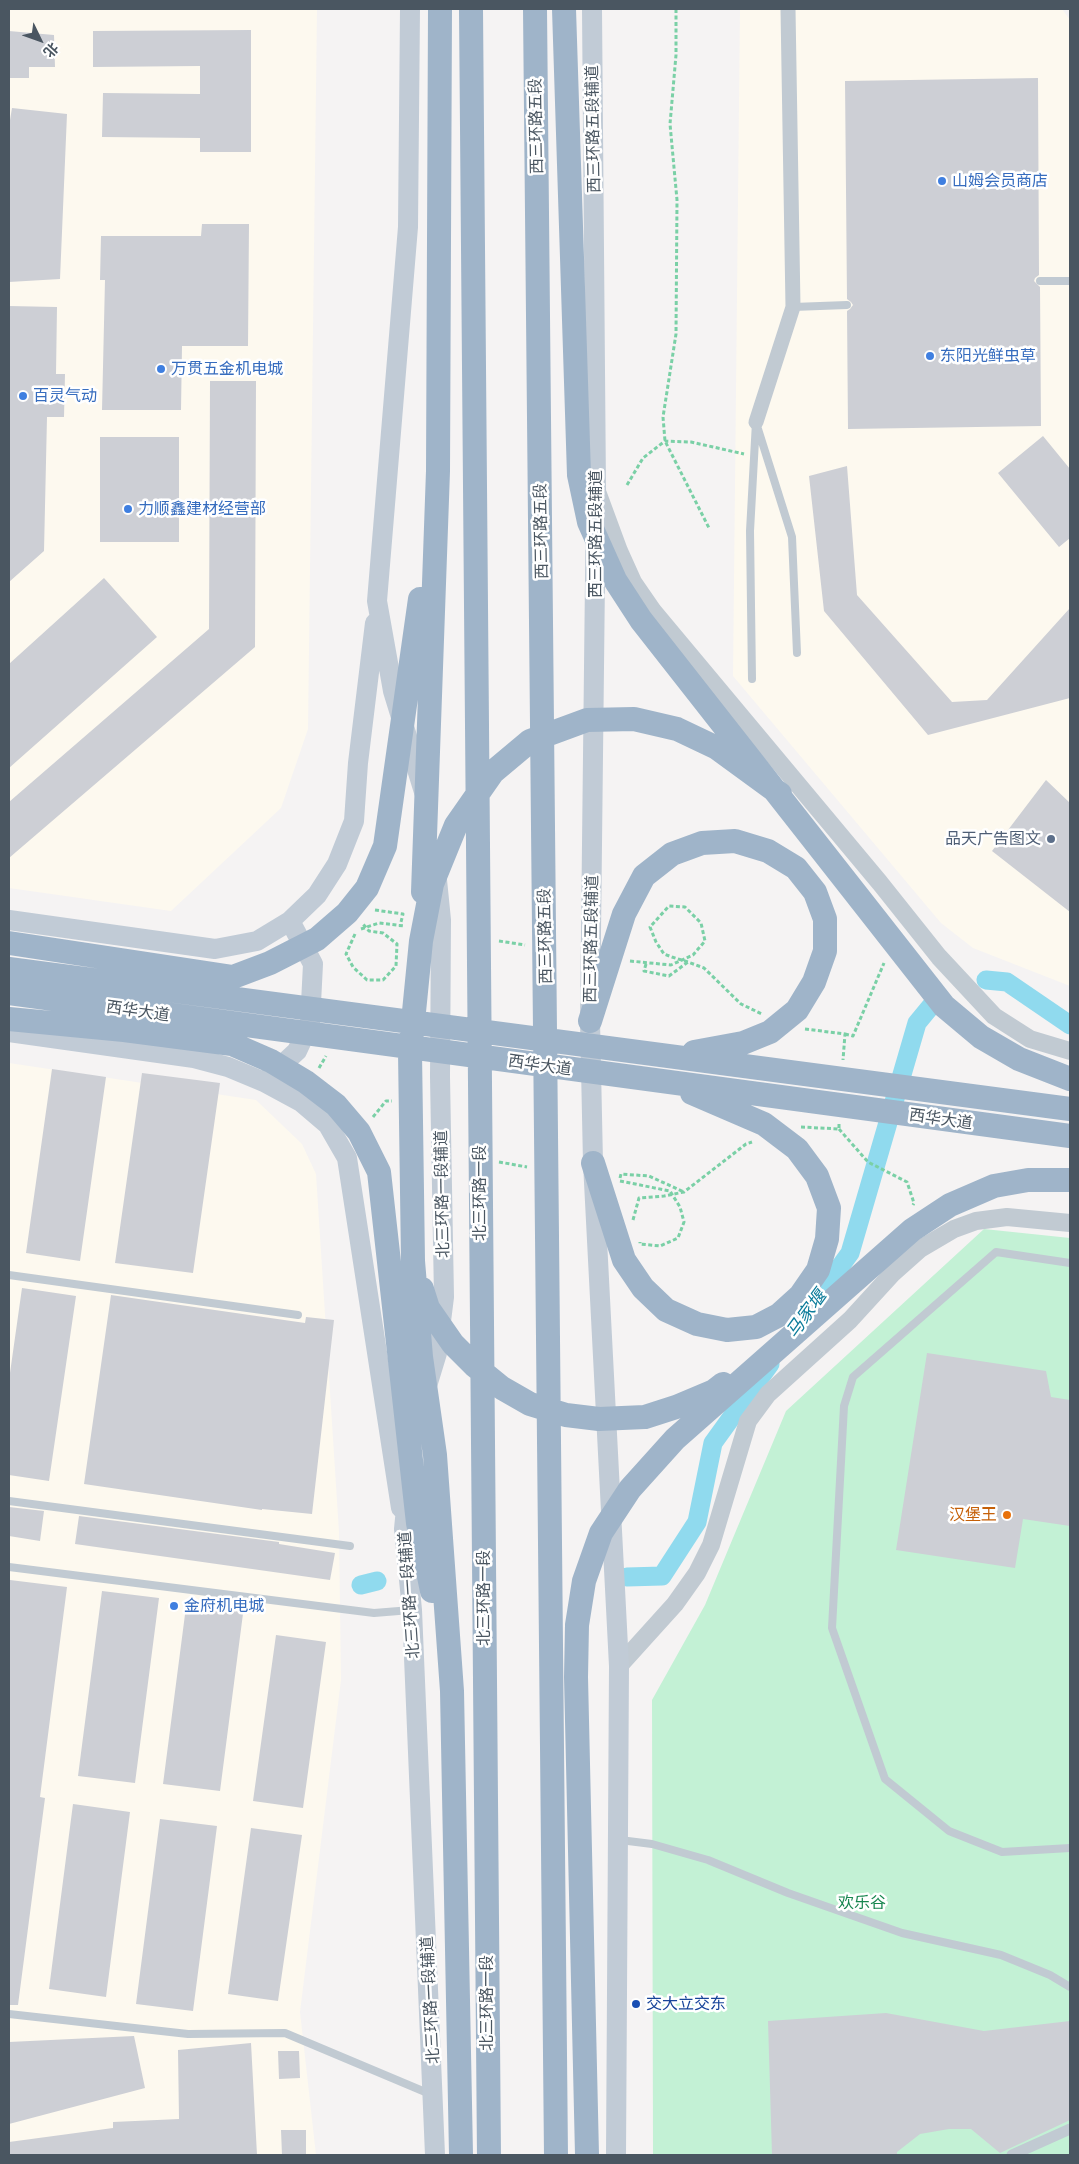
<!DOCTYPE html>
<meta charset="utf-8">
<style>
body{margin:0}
#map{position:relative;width:1079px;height:2164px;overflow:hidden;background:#f5f3f3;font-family:"Exo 2","Noto Sans SC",sans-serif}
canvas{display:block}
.frame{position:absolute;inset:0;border:10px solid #4a5661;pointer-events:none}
.north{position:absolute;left:15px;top:15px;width:50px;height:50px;-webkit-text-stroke:4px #fff;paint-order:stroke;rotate:132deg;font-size:14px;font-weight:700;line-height:20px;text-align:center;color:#4a5661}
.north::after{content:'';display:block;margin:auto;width:18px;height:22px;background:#4a5661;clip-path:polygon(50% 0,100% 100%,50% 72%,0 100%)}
</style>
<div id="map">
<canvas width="1079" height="2164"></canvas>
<div class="frame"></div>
<div class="north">北</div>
</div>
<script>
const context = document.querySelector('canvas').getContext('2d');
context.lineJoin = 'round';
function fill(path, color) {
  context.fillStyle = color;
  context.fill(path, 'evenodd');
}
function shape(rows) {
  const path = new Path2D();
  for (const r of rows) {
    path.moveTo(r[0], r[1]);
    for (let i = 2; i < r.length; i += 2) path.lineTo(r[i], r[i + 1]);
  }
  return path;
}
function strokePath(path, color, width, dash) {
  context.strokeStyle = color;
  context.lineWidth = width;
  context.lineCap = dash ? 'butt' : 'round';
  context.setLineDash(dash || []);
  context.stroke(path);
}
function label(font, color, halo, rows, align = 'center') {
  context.font = font + ' "Exo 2","Noto Sans SC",sans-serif';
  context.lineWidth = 5;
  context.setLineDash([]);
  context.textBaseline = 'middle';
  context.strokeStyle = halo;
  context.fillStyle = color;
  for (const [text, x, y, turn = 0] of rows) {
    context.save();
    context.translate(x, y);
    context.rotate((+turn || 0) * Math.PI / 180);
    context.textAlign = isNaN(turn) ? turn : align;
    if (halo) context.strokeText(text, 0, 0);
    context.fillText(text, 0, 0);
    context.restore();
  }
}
fill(shape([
 [9,9,317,9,308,729,281,808,171,911,9,888],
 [740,9,1062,9,1070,20,1070,986,973,948,941,923,733,676],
 [9,1063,256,1100,302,1144,316,1174,339,1532,341,1680,300,2012,316,2155,9,2155]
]), '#fdf9ef');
fill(shape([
 [984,1229,1070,1238,1070,2155,653,2155,652,1700,705,1605,786,1411]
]), '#c3f1d5');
strokePath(shape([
 [986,980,1007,982,1070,1025],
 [805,1315,850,1253,917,1023,931,1006],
 [627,1577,662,1576,697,1522,713,1443,770,1364],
 [361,1585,377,1581]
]), '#90daee', 19);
fill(shape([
 [251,30,251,152,200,152,200,138,102,137,103,93,200,94,200,66,93,67,93,31],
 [9,31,54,35,55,67,29,67,29,78,9,78],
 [1038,78,1039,275,1035,278,1034,281,1040,287,1041,426,848,429,847,311,850,309,853,305,851,302,847,299,845,81],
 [12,108,67,114,60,279,9,282,9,126],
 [202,224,249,224,248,346,182,346,181,410,102,410,105,280,100,280,101,236,201,236],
 [9,306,57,307,56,374,65,374,64,417,47,417,44,551,9,582],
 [210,381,256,381,255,647,9,858,9,802,209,629],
 [1043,436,1070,469,1070,538,1059,547,998,473],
 [100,437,179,437,179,542,100,542],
 [847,466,857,595,952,702,987,700,1070,608,1070,698,928,735,824,611,809,476],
 [104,578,157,637,9,768,9,664],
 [1046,780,1070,803,1070,912,992,851],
 [52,1069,106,1077,80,1261,26,1253],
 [142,1073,220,1083,193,1273,115,1263],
 [22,1288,76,1296,49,1481,9,1475,9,1380],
 [111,1295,305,1323,306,1317,334,1320,312,1514,262,1509,262,1510,84,1484],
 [927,1353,1046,1371,1051,1397,1070,1400,1070,1526,1023,1519,1015,1568,896,1550],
 [9,1507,44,1511,40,1541,9,1536],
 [79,1516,279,1542,279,1544,335,1553,330,1580,75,1544],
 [10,1580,67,1587,40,1797,45,1798,18,2005,9,2005,9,1593],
 [102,1591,159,1598,135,1783,78,1776],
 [187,1599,244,1606,220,1791,163,1784],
 [276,1635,326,1642,303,1808,253,1801],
 [73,1804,130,1812,106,1997,49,1989],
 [160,1819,217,1826,193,2011,136,2004],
 [251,1828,302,1835,278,2001,228,1994],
 [886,2013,984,2031,1070,2021,1070,2120,1000,2153,971,2129,949,2129,920,2134,897,2152,897,2155,772,2155,768,2021],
 [134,2036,145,2088,9,2124,9,2042],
 [251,2043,257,2155,9,2155,9,2142,113,2128,113,2122,179,2119,178,2050],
 [278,2051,299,2051,300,2078,279,2079],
 [281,2130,306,2130,306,2155,282,2155]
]), '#cdcfd5');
strokePath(shape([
 [676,9,676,55,670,124,677,200,676,334,663,417,665,441,709,528],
 [627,485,643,458,665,441,691,442,744,454],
 [375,910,403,914,400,926],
 [361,929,379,923,404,926],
 [355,934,346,954,353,967,367,980,383,980,396,966,397,944,383,933,369,931,363,924],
 [499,941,525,945],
 [630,961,671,965,693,955,705,941,701,923,685,907,669,906,650,927,656,942,664,954,672,957,688,962,704,968,741,1004,762,1014],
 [646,964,644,971,669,976,688,962],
 [805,1029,845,1034,843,1060],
 [845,1034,853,1036,884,963],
 [319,1068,326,1056],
 [373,1117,386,1101,392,1101],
 [801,1127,839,1129,839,1123],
 [839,1129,868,1162,907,1182,914,1203,913,1205],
 [499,1162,527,1167],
 [620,1178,621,1174,649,1176,684,1192],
 [620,1181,670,1191,680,1207,684,1222,678,1238,660,1246,640,1244,640,1242],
 [633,1220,639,1198,664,1196,684,1192,746,1144,752,1142]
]), '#7ad0a6', 3, [4, 2.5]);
strokePath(shape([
 [1040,281,1070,281],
 [793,307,847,305],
 [758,429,792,537,797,653],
 [752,679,750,531,756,422],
 [1070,1263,996,1252,853,1377,844,1406,832,1628,885,1779,949,1831,1002,1852,1070,1848],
 [9,1275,298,1315],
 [9,1501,350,1546],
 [9,1567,374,1613,411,1610],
 [620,1840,652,1844,708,1860,788,1893,902,1933,1001,1955,1050,1975,1070,1987],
 [9,2014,188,2034,285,2033,430,2094]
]), '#c1cad2', 8);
strokePath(shape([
 [1012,2155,1070,2129]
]), '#c1cad2', 11);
strokePath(shape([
 [756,422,793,307,788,9]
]), '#c1cad2', 15);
strokePath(shape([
 [598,494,619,551,633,582,653,611,880,883,939,957,994,1016,1030,1039,1070,1051],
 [619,1666,675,1604,697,1573,711,1545,748,1421,768,1394,850,1320,893,1273,920,1249,954,1229,976,1221,1007,1217,1070,1223]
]), '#c1cad2', 18);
strokePath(shape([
 [410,9,408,227,377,601,393,691,424,792],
 [592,9,596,490,590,1021,593,1163,619,1666,616,2155],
 [9,920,215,949,257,941,290,921,317,895,337,864,354,821,358,763,375,623],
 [9,1032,194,1058,228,1067,264,1082,301,1102,328,1125,347,1158,401,1508],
 [269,1077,297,1051,310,1023,313,964,290,921],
 [426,1389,437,1353,444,1297,440,1077,441,920,437,880],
 [408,1488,404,1529,412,1610,435,2155]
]), '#c1cbd6', 20);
strokePath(shape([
 [471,9,489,2155],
 [535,9,556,2155],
 [564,9,579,475,589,522,615,580,641,620,944,1006,981,1037,1019,1059,1070,1079],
 [423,892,438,471,440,9],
 [9,943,233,977,270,963,317,939,347,913,367,888,385,846,420,599],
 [9,969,1070,1109],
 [9,993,1070,1136],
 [9,1019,124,1030,232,1044,271,1061,306,1082,336,1105,359,1132,379,1172,418,1523,432,1591],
 [590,1021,624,914,644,876,672,854,702,843,735,841,768,851,796,868,815,892,825,919,825,951,814,982,797,1010,770,1032,743,1043,694,1052],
 [593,1163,624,1260,643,1288,666,1310,697,1324,727,1330,756,1327,779,1315,800,1296,818,1270,827,1239,829,1208,817,1176,797,1149,764,1124,692,1093],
 [422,1289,428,1308,453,1344,475,1366,502,1388,530,1404,566,1415,599,1419,645,1417,676,1407,714,1391,723,1384],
 [461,2155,452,1691,435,1455,421,1357,413,1261,410,1052,421,941,432,884,456,825,493,772,530,741,587,720,634,719,677,729,717,748,780,794],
 [587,2155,576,1677,577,1625,584,1581,601,1533,630,1489,675,1439,912,1230,950,1205,994,1186,1028,1180,1070,1180]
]), '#9fb4c9', 24);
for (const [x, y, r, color] of [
 [942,181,5,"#3f7fe0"],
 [930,356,5,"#3f7fe0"],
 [161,369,5,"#3f7fe0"],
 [23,396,5,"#3f7fe0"],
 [128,509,5,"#3f7fe0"],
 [1051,839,5,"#5c6f8a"],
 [1007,1515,5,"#e8710a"],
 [174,1606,5,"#3f7fe0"],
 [636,2004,5,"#1a4fb4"]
]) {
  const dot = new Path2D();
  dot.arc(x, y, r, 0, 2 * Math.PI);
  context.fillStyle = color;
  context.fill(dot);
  strokePath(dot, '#fff', 2);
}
label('16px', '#4a5661', '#fff', [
 ["西三环路五段",536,126,-91],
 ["西三环路五段辅道",593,129,-91],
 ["西三环路五段",541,531,-91],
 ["西三环路五段辅道",596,534,-90],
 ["西三环路五段",545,936,-91],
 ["西三环路五段辅道",591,939,-89],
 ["西华大道",138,1011,8],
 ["西华大道",540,1065,8],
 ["西华大道",941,1119,8],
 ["北三环路一段",480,1193,-90],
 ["北三环路一段辅道",442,1194,-91],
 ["北三环路一段辅道",409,1595,-94],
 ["北三环路一段",484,1598,-90],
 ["北三环路一段辅道",430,2000,-93],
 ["北三环路一段",487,2003,-90]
]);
label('16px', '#366cbe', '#fff', [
 ["山姆会员商店",952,181],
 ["东阳光鲜虫草",940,356],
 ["万贯五金机电城",171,369],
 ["百灵气动",33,396],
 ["力顺鑫建材经营部",138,509],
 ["金府机电城",184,1606]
], 'left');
label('16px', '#4e5e75', '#fff', [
 ["品天广告图文",1041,839]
], 'right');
label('16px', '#c56008', '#fff', [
 ["汉堡王",997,1515]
], 'right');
label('16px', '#17864f', '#fff', [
 ["欢乐谷",862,1903]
]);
label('16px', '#164399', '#fff', [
 ["交大立交东",646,2004]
], 'left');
label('italic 18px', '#0c7c9b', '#fff', [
 ["马家堰",806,1314,-54]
]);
</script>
